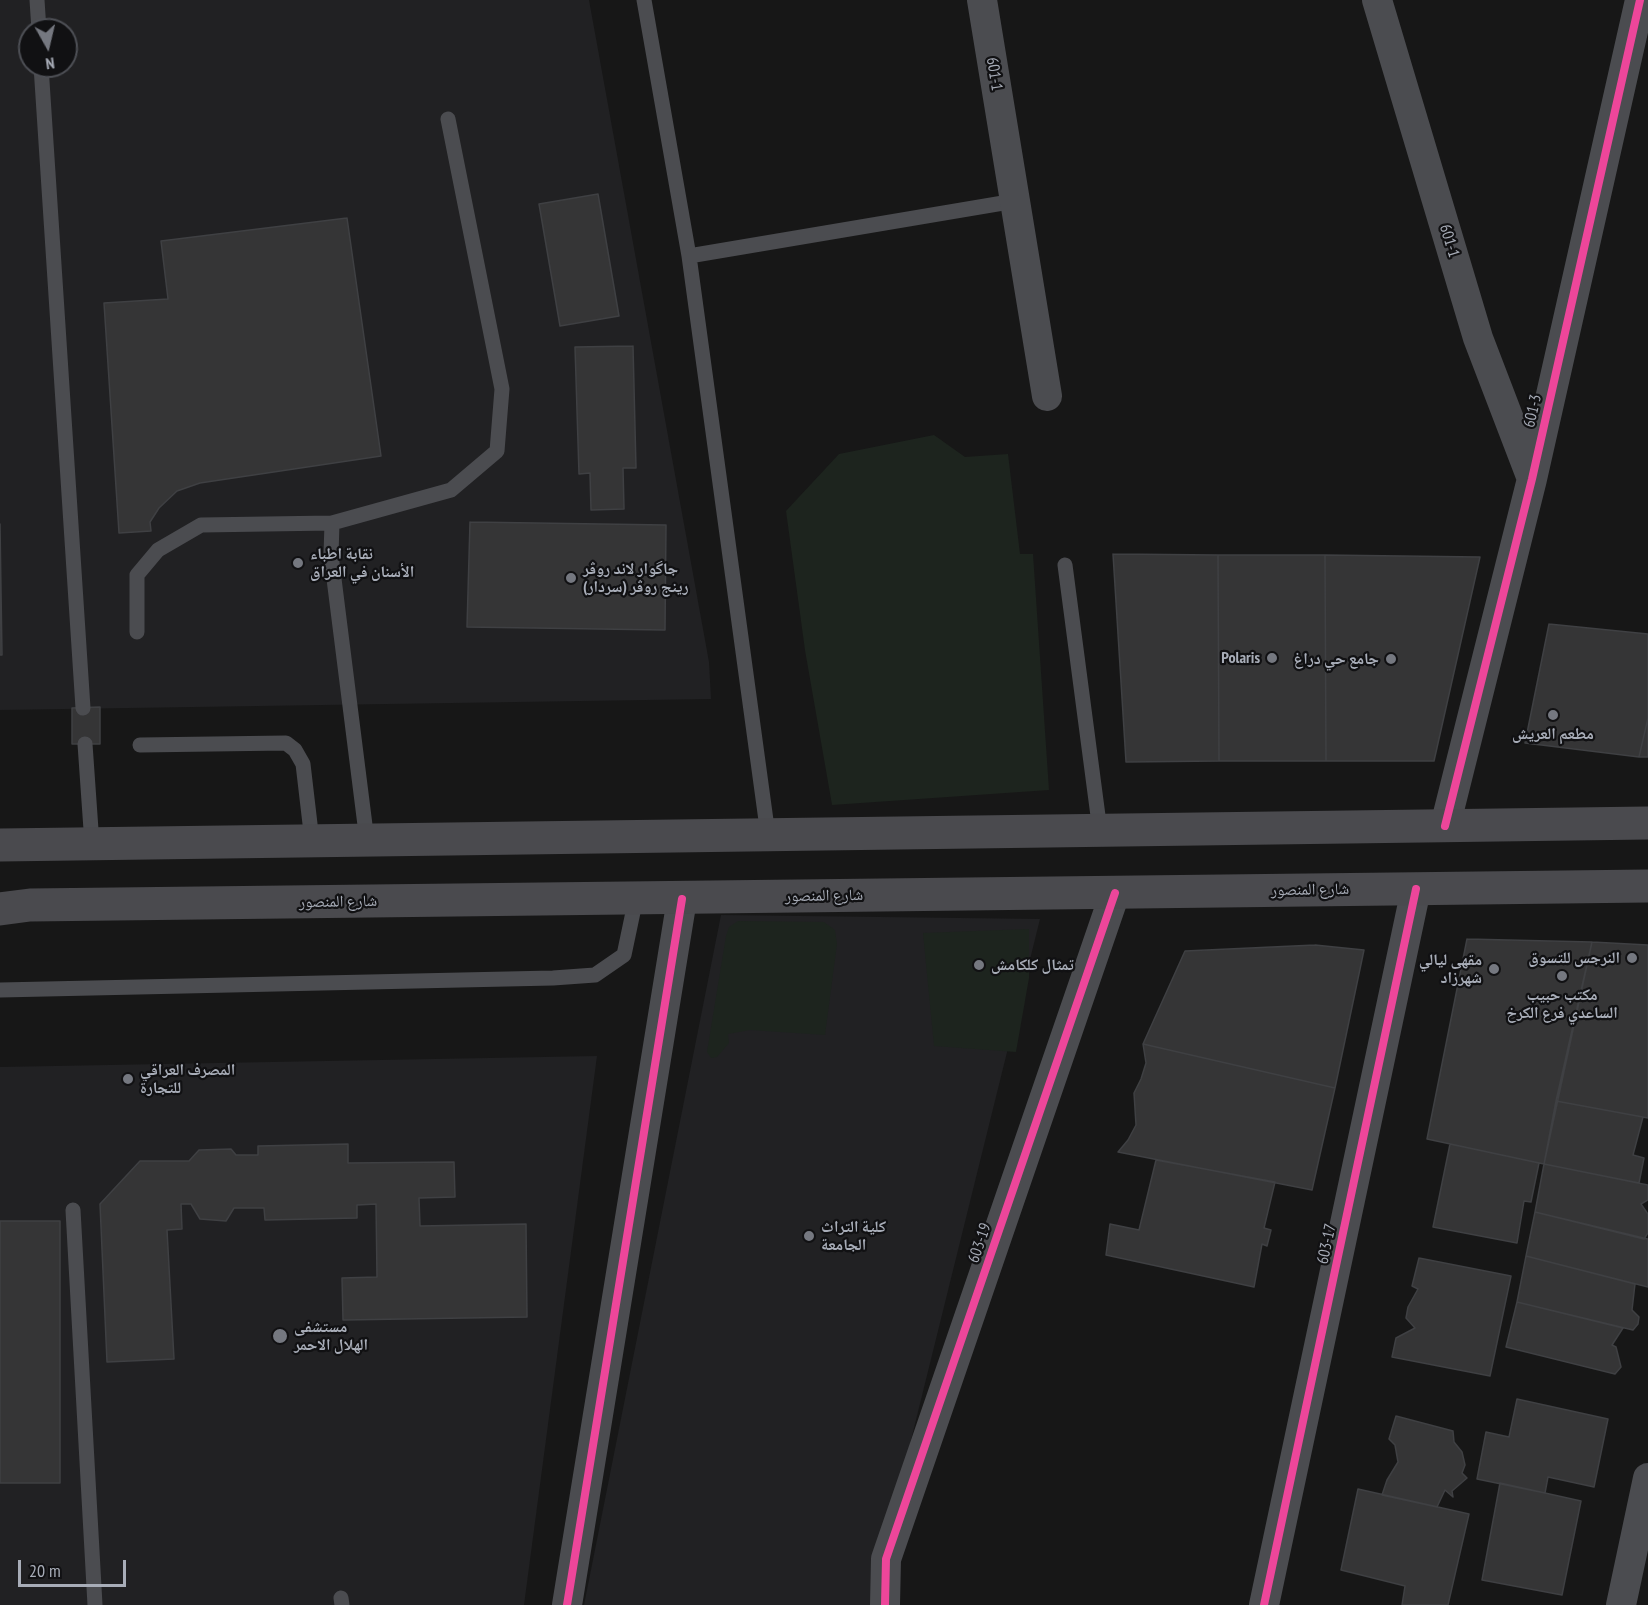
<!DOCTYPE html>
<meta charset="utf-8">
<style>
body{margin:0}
#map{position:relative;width:1648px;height:1605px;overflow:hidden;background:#171717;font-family:"PT Sans Narrow",sans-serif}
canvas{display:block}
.north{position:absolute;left:18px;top:18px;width:60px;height:60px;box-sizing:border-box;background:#111113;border:2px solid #4d4f55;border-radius:50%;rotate:172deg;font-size:16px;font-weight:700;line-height:24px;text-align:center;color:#a8adb8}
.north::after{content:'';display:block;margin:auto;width:21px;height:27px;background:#757880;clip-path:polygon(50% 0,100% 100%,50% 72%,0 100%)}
.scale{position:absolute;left:18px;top:1560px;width:108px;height:27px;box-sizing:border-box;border:3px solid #a8adb8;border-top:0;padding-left:8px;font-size:18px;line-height:21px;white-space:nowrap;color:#a8adb8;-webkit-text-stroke:4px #111113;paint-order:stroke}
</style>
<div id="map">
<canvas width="1648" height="1605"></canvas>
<div class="north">N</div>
<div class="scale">20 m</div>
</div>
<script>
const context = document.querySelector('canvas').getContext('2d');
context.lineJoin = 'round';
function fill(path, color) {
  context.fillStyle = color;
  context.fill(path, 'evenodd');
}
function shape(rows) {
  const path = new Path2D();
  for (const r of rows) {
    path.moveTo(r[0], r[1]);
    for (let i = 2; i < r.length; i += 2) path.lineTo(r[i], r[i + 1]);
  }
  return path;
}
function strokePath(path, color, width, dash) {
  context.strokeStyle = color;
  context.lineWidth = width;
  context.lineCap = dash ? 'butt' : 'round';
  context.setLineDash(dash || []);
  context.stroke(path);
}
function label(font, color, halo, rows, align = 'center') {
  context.font = font + ' "PT Sans Narrow","Noto Naskh Arabic",sans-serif';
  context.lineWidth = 4.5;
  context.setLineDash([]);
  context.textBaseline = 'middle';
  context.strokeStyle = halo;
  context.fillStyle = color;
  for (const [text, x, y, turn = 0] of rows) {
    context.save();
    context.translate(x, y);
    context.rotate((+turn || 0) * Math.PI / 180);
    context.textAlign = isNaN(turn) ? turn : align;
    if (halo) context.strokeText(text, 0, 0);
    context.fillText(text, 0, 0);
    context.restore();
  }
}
fill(shape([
 [0,0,589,0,709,662,711,699,0,710],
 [30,30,66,30,66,66,30,66],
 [721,915,1040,919,883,1553,879,1605,584,1605],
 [597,1056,524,1605,0,1605,0,1067]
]), '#212123');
fill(shape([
 [934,435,965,457,1008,454,1020,554,1033,554,1049,790,832,805,805,650,786,511,839,454],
 [738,921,824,922,835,930,837,944,825,1035,750,1030,728,1034,729,1043,717,1057,711,1058,707,1052,726,936,729,927],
 [1029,929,1029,978,1016,1052,934,1046,923,933]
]), '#1d241e');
const building = shape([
 [598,194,619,316,560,326,539,204,598,194],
 [347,218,381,456,200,483,177,491,159,508,150,522,151,531,119,533,104,303,168,299,161,241,347,218],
 [633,346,636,468,623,468,624,509,591,510,590,473,579,474,575,347,633,346],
 [470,522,666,525,665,630,467,627,470,522],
 [0,524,2,655,0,655,0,524],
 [1113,554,1218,555,1219,761,1126,762,1113,554],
 [1218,555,1325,555,1326,761,1219,761,1218,555],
 [1325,555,1480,557,1434,761,1326,761,1325,555],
 [1549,624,1648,634,1648,718,1639,757,1525,743,1549,624],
 [100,707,100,744,72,744,72,708,100,707],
 [1648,718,1648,757,1639,757,1648,718],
 [1467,939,1592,942,1544,1164,1427,1139,1467,939],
 [1592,942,1648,945,1648,1118,1556,1101,1592,942],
 [1315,945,1364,950,1335,1088,1143,1044,1185,951,1315,945],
 [1143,1044,1335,1088,1312,1190,1118,1152,1128,1140,1136,1125,1134,1093,1141,1079,1146,1063,1143,1044],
 [1556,1101,1643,1117,1633,1155,1644,1158,1639,1183,1544,1164,1556,1101],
 [348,1144,348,1163,454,1162,455,1197,419,1198,420,1226,526,1224,527,1317,343,1320,342,1278,377,1277,376,1204,357,1205,357,1218,265,1220,264,1208,234,1208,226,1221,200,1219,191,1204,181,1204,182,1229,167,1230,174,1359,107,1362,100,1204,140,1161,189,1161,199,1150,231,1149,236,1155,258,1155,258,1146,348,1144],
 [1450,1144,1539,1163,1531,1202,1524,1201,1517,1243,1433,1227,1450,1144],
 [1156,1160,1275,1182,1264,1228,1271,1230,1267,1246,1262,1244,1254,1287,1106,1255,1110,1224,1139,1230,1156,1160],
 [1544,1164,1648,1185,1648,1200,1641,1204,1648,1214,1648,1233,1644,1239,1535,1212,1544,1164],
 [1535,1212,1648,1239,1648,1287,1526,1256,1535,1212],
 [0,1221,60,1221,60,1483,0,1483,0,1221],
 [1526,1256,1635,1284,1632,1310,1639,1317,1638,1324,1633,1330,1517,1302,1526,1256],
 [1419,1258,1511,1276,1490,1376,1392,1357,1396,1338,1415,1328,1406,1318,1408,1307,1418,1289,1412,1286,1419,1258],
 [1517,1302,1623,1328,1612,1345,1616,1347,1621,1367,1615,1374,1506,1347,1517,1302],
 [1517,1399,1608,1419,1594,1487,1548,1477,1545,1493,1477,1479,1486,1432,1509,1437,1517,1399],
 [1396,1416,1453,1431,1454,1442,1462,1452,1465,1465,1462,1473,1467,1478,1452,1491,1453,1497,1445,1490,1437,1507,1382,1495,1387,1480,1398,1462,1395,1445,1389,1439,1396,1416],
 [1500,1483,1581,1501,1562,1595,1482,1580,1500,1483],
 [1358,1489,1469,1514,1448,1605,1402,1605,1405,1586,1341,1570,1358,1489]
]);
fill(building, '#353536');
strokePath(building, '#3f4043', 1.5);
strokePath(shape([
 [37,0,39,30],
 [644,0,689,256,768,835],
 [41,66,83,708],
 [689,256,1015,201],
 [1065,565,1100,831],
 [137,632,137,575,158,550,201,525,332,523],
 [85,744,92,844],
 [140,745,286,743,295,750,303,764,312,841],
 [367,841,331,555,332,523,451,490,497,451,502,389,448,119],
 [0,990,553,978,595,975,624,955,636,898],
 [73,1210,95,1605],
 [341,1598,342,1605]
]), '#4b4c50', 15);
strokePath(shape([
 [982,0,1047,396],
 [1377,0,1478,338,1532,479],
 [1445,826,1532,479,1640,0],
 [567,1605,682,899],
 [885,1605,886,1559,1115,893],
 [1264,1605,1416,889],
 [1621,1605,1648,1478]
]), '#4b4c50', 30);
strokePath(shape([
 [0,845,1648,823],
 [0,909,30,905,1648,886]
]), '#4a4a4e', 33);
strokePath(shape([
 [1445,826,1532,479,1640,0],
 [567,1605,682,899],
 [885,1605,886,1559,1115,893],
 [1264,1605,1416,889]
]), '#ed469a', 8);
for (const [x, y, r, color] of [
 [298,563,6,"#757880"],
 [571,578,6,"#757880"],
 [1272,658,6,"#757880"],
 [1391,659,6,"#757880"],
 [1553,715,6,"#757880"],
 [1632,958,6,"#757880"],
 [979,965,6,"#757880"],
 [1494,969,6,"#757880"],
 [1562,976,6,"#757880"],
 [128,1079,6,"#757880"],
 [809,1236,6,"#757880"],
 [280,1336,8,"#757880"]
]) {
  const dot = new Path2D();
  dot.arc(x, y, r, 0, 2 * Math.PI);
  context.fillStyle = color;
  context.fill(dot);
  strokePath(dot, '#111113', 2);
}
label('16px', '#a8adb8', '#111113', [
 ["601-1",994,74,81],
 ["601-1",1449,241,73],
 ["601-3",1533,411,-77],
 ["شارع المنصور",1310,890,-1],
 ["شارع المنصور",824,896,-1],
 ["شارع المنصور",338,902,-1],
 ["603-19",980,1243,-71],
 ["603-17",1327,1244,-78]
]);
label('bold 16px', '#a8adb8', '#111113', [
 ["نقابة اطباء",310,554],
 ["الأسنان في العراق",310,572],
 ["جاگوار لاند روڤر",583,569],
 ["رينج روڤر (سردار)",583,587],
 ["Polaris",1260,658,"right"],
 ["جامع حي دراغ",1379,659,"right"],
 ["مطعم العريش",1553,734,"center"],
 ["النرجس للتسوق",1620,958,"right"],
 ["مقهى ليالي",1482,960,"right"],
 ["شهرزاد",1482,978,"right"],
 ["تمثال كلكامش",991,965],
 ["مكتب حبيب",1562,995,"center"],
 ["الساعدي فرع الكرخ",1562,1013,"center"],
 ["المصرف العراقي",140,1070],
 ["للتجارة",140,1088],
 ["كلية التراث",821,1227],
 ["الجامعة",821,1245],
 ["مستشفى",294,1327],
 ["الهلال الاحمر",294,1345]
], 'left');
</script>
